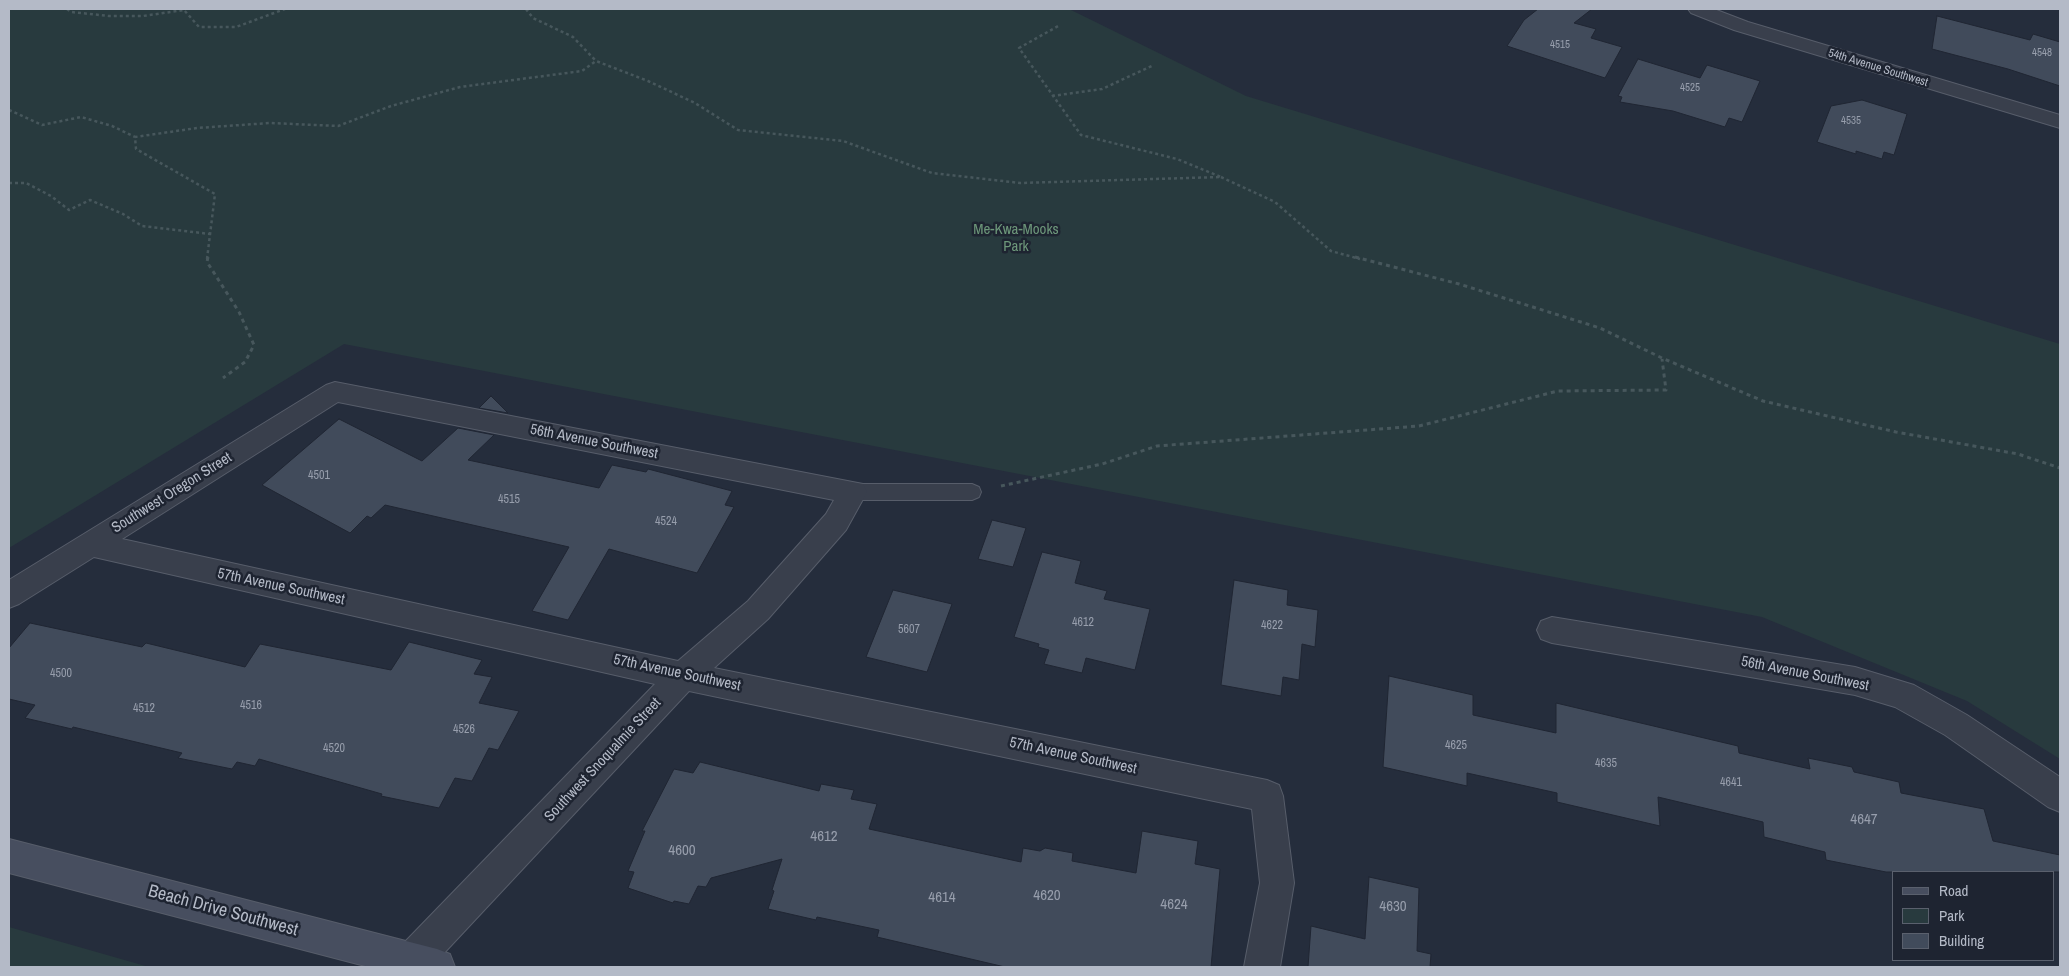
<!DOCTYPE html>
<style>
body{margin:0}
#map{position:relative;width:2069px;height:976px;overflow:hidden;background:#252d3c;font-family:"Archivo Narrow",sans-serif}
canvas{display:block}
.frame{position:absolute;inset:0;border:10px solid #b4bac7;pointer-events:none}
.legend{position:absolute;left:1892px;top:871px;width:162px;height:90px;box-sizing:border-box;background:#1e2431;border:1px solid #5a606d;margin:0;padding:6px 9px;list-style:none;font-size:15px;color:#b4bac7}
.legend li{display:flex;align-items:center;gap:10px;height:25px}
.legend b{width:25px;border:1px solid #5a606d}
</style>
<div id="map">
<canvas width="2069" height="976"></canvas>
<div class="frame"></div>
<ul class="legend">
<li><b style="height:6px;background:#474e5f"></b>Road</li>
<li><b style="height:14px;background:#283a3e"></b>Park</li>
<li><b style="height:14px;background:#414b5b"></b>Building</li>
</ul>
</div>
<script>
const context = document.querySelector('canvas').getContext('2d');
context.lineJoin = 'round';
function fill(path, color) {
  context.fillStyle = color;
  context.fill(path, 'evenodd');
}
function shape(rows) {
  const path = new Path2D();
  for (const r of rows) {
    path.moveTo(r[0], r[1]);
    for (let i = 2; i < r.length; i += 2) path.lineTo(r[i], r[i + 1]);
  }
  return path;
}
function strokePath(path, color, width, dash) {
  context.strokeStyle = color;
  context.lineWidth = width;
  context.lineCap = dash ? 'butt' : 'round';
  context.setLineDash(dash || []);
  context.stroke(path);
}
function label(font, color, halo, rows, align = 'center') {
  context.font = font + ' "Archivo Narrow",sans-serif';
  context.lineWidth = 5;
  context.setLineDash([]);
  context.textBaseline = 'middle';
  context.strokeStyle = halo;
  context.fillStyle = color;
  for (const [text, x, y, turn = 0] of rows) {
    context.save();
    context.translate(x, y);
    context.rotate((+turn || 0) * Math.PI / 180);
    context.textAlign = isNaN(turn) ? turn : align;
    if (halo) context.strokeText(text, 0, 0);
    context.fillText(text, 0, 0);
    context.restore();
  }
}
fill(shape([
 [9,9,1069,9,1246,96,2060,344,2060,759,1967,701,1762,617,344,344,9,548],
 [9,927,149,967,9,967]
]), '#283a3e');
const building = shape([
 [1538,9,1592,9,1574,23,1596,29,1591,38,1622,47,1605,78,1507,46,1524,20,1538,9],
 [1937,16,2030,40,2033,34,2060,42,2060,86,2008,69,1932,49,1937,16],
 [1638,59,1700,78,1707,65,1760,81,1742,122,1729,118,1725,127,1673,111,1620,102,1622,97,1618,96,1638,59],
 [1862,100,1907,114,1894,155,1884,152,1882,159,1856,151,1856,154,1817,142,1831,106,1862,100],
 [491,396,508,413,479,408,491,396],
 [339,419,422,461,458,428,494,435,468,460,599,488,612,465,646,472,648,469,732,491,725,505,734,507,697,573,609,549,568,620,532,611,569,547,385,505,371,518,367,516,350,533,262,485,339,419],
 [992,520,1026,528,1013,567,978,559,992,520],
 [1042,552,1081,561,1075,583,1107,591,1104,599,1150,609,1135,670,1086,658,1082,673,1044,664,1049,650,1038,647,1039,644,1014,637,1042,552],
 [1234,580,1288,590,1287,605,1318,610,1315,647,1302,644,1299,680,1283,677,1281,696,1221,685,1234,580],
 [893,590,952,604,927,672,866,657,893,590],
 [30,623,142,647,146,643,245,667,260,644,391,670,409,642,482,660,474,674,492,677,479,703,519,711,498,750,489,748,472,781,455,778,439,808,381,796,382,794,259,759,255,766,237,762,232,769,178,758,182,753,73,727,72,729,25,718,35,705,9,699,9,648,30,623],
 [1389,676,1473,695,1473,715,1556,733,1556,703,1738,746,1739,753,1810,769,1808,758,1852,767,1854,772,1899,782,1901,793,1984,809,1993,841,2060,855,2060,872,1886,872,1826,860,1825,852,1764,837,1763,822,1658,797,1660,826,1557,802,1557,793,1467,773,1467,786,1383,767,1389,676],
 [700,762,819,791,821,784,854,790,851,799,877,804,869,829,1021,862,1023,848,1040,851,1045,848,1073,853,1072,861,1136,873,1142,831,1198,841,1195,864,1220,869,1211,967,1005,967,877,937,879,930,817,917,816,920,768,909,774,891,772,890,782,859,711,878,706,887,698,886,689,904,674,901,673,903,628,888,634,872,628,871,645,831,642,831,674,769,693,773,700,762],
 [1369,877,1419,888,1417,951,1431,954,1430,967,1308,967,1311,926,1365,939,1369,877]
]);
fill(building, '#414b5b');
strokePath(building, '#202633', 1);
const lane = shape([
 [853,484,972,484,979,487,981,492,979,497,972,500,853,500,846,497,844,492,846,487,853,484]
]);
const street = shape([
 [1688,9,1714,9,1748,22,2060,115,2060,128,1734,30,1691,13,1688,9],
 [335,382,863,484,867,492,846,530,768,619,714,668,1267,780,1279,785,1283,796,1294,883,1280,967,1244,967,1260,883,1252,809,689,691,431,967,397,967,394,961,399,948,655,684,94,557,19,604,9,608,9,580,326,385,335,382],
 [338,402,834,500,826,514,748,601,678,661,122,539,338,402],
 [1552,617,1855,667,1914,685,1967,715,2060,777,2060,812,2048,807,1945,735,1895,707,1855,695,1552,643,1541,639,1537,630,1541,621,1552,617]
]);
const secondary = shape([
 [9,839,437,949,450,954,455,967,369,967,9,873,9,839]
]);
strokePath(lane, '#575d6a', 2);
strokePath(street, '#575d6a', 2);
strokePath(secondary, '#575d6a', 2);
strokePath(shape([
 [67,9,71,12,109,16,143,16,184,10,199,27,236,27,285,9],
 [526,9,533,18,573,37,596,61],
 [1052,96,1102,89,1154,65],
 [9,110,42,125,81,117,112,126,135,137],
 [1221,177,1275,202,1331,251,1360,259],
 [9,183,26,183,51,196,69,210,90,200,123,214,142,226,210,234],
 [207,259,215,194,136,149,135,137,197,128,270,123,338,126,391,106,460,87,582,71,596,61,648,81,695,103,738,130,843,141,932,173,1020,183,1221,177,1177,159,1081,135,1019,48,1060,25]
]), '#47575c', 2.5, [3, 3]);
strokePath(shape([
 [208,257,207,262,239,312,254,345,245,362,223,378],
 [1355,257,1459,284,1600,328,1662,358,1763,401,1896,432,2018,454,2060,468],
 [1001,486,1102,464,1157,446,1419,426,1558,391,1666,390,1662,359]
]), '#47575c', 3, [4, 4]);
fill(lane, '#393f4c');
fill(street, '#393f4c');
fill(secondary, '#474e5f');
label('11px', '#979eac', null, [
 ["4515",1560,45],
 ["4548",2042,53],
 ["4525",1690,88],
 ["4535",1851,121]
]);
label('12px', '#b4bac7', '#1e2431', [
 ["54th Avenue Southwest",1878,68,17]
]);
label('12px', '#979eac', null, [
 ["4501",319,476],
 ["4515",509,500],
 ["4524",666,522],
 ["4612",1083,623],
 ["4622",1272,626],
 ["5607",909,630],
 ["4500",61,674],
 ["4516",251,706],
 ["4512",144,709],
 ["4526",464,730],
 ["4625",1456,746],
 ["4520",334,749],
 ["4635",1606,764],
 ["4641",1731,783]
]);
label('15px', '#6d977a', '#1e2431', [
 ["Me-Kwa-Mooks",1016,230],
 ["Park",1016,247]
]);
label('15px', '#b4bac7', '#1e2431', [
 ["56th Avenue Southwest",594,442,11],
 ["Southwest Oregon Street",172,493,-32],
 ["57th Avenue Southwest",281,587,12],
 ["57th Avenue Southwest",677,673,12],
 ["56th Avenue Southwest",1805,674,11],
 ["57th Avenue Southwest",1073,756,12],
 ["Southwest Snoqualmie Street",603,760,-47]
]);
label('15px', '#979eac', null, [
 ["4647",1864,820],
 ["4612",824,837],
 ["4600",682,851],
 ["4620",1047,896],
 ["4614",942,898],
 ["4624",1174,905],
 ["4630",1393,907]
]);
label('18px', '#b4bac7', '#1e2431', [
 ["Beach Drive Southwest",223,911,15]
]);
</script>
